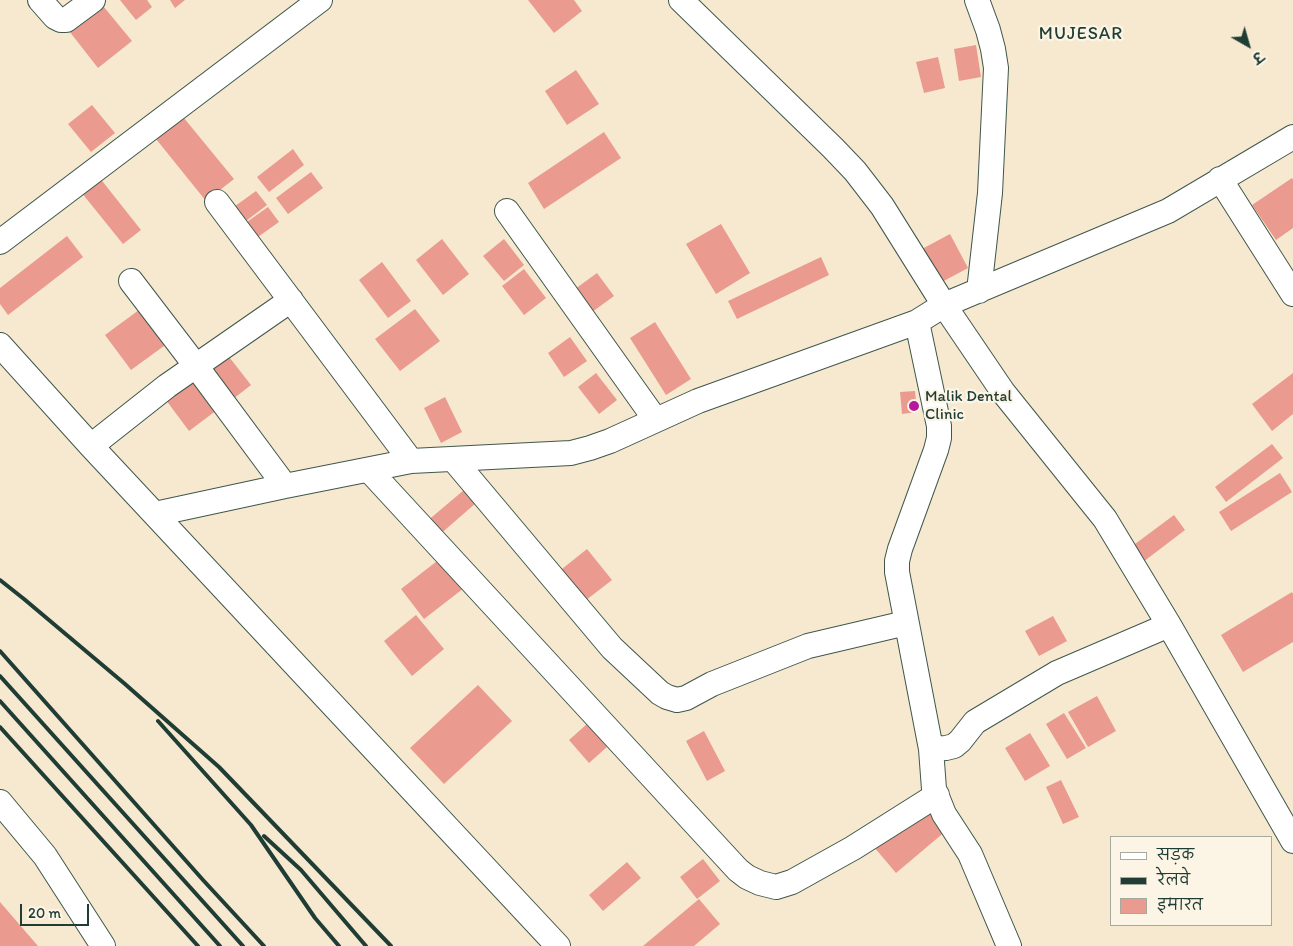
<!DOCTYPE html>
<meta charset="utf-8">
<style>
body{margin:0}
#map{position:relative;width:1293px;height:946px;overflow:hidden;background:#f6e9d0;font-family:Itim,"Playpen Sans Deva",sans-serif}
canvas{display:block}
.legend{position:absolute;left:1110px;top:836px;width:162px;height:90px;box-sizing:border-box;background:#fcf5e5;border:1px solid #a4ab9e;margin:0;padding:6px 9px;list-style:none;font-size:15px;color:#1f3d34}
.legend li{display:flex;align-items:center;gap:10px;height:25px}
.legend b{width:25px;border:1px solid #a4ab9e}
.north{position:absolute;left:1223px;top:20px;width:50px;height:50px;-webkit-text-stroke:4px #fcf5e5;paint-order:stroke;rotate:142deg;font-size:14px;font-weight:700;line-height:20px;text-align:center;color:#1f3d34}
.north::after{content:'';display:block;margin:auto;width:18px;height:22px;background:#1f3d34;clip-path:polygon(50% 0,100% 100%,50% 72%,0 100%)}
.scale{position:absolute;left:20px;top:904px;width:69px;height:22px;box-sizing:border-box;border:2px solid #1f3d34;border-top:0;padding-left:6px;font-size:15px;line-height:18px;white-space:nowrap;color:#1f3d34;-webkit-text-stroke:4px #fcf5e5;paint-order:stroke}
</style>
<div id="map">
<canvas width="1293" height="946"></canvas>
<ul class="legend">
<li><b style="height:6px;background:#fff"></b>सड़क</li>
<li><b style="height:6px;background:#1f3d34"></b>रेलवे</li>
<li><b style="height:14px;background:#ea9a8e"></b>इमारत</li>
</ul>
<div class="north">उ</div>
<div class="scale">20 m</div>
</div>
<script>
const context = document.querySelector('canvas').getContext('2d');
context.lineJoin = 'round';
function fill(path, color) {
  context.fillStyle = color;
  context.fill(path, 'evenodd');
}
function shape(rows) {
  const path = new Path2D();
  for (const r of rows) {
    path.moveTo(r[0], r[1]);
    for (let i = 2; i < r.length; i += 2) path.lineTo(r[i], r[i + 1]);
  }
  return path;
}
function strokePath(path, color, width, dash) {
  context.strokeStyle = color;
  context.lineWidth = width;
  context.lineCap = dash ? 'butt' : 'round';
  context.setLineDash(dash || []);
  context.stroke(path);
}
function label(font, color, halo, rows, align = 'center') {
  context.font = font + ' Itim,sans-serif';
  context.lineWidth = 4.5;
  context.setLineDash([]);
  context.textBaseline = 'middle';
  context.strokeStyle = halo;
  context.fillStyle = color;
  for (const [text, x, y, turn = 0] of rows) {
    context.save();
    context.translate(x, y);
    context.rotate((+turn || 0) * Math.PI / 180);
    context.textAlign = isNaN(turn) ? turn : align;
    if (halo) context.strokeText(text, 0, 0);
    context.fillText(text, 0, 0);
    context.restore();
  }
}
fill(shape([
 [120,0,147,0,152,7,136,20],
 [170,0,185,0,175,8],
 [528,0,574,0,582,11,554,33],
 [99,1,132,41,98,68,66,27],
 [976,45,981,77,959,81,954,49],
 [938,57,945,88,924,93,916,62],
 [576,70,599,104,567,125,545,91],
 [92,105,115,133,91,152,68,124],
 [179,112,234,179,206,201,152,134],
 [604,132,621,158,544,209,528,183],
 [293,149,304,165,269,192,257,177],
 [311,172,323,188,288,214,276,198],
 [99,177,141,230,123,244,81,192],
 [1292,178,1293,180,1293,228,1276,240,1252,205],
 [256,191,267,205,242,224,231,209],
 [268,207,279,222,255,239,244,224],
 [721,224,750,273,716,294,686,244],
 [950,234,968,268,940,283,922,249],
 [67,236,83,257,8,315,0,304,0,288],
 [442,239,469,274,443,295,416,260],
 [504,239,524,265,504,281,483,256],
 [821,257,829,275,737,319,728,301],
 [382,262,411,301,388,318,359,280],
 [524,269,546,298,524,315,502,286],
 [597,273,614,296,588,315,571,292],
 [143,307,168,343,131,370,105,335],
 [415,309,440,341,400,371,375,339],
 [655,322,691,379,666,395,630,338],
 [570,337,587,361,564,377,548,353],
 [226,353,251,385,233,399,208,367],
 [596,373,617,400,599,414,578,387],
 [1293,373,1293,414,1272,431,1252,404],
 [191,376,217,410,189,431,163,396],
 [915,391,917,412,902,414,900,392],
 [445,397,462,432,441,443,424,408],
 [1272,444,1283,458,1226,502,1215,487],
 [1280,473,1292,492,1231,531,1219,512],
 [464,490,476,503,438,536,426,522],
 [1174,515,1185,530,1143,562,1131,547],
 [587,549,612,580,581,604,557,573],
 [441,558,464,588,424,619,401,589],
 [1292,592,1293,594,1293,642,1243,672,1221,635],
 [416,615,444,649,412,676,384,641],
 [1053,616,1067,641,1039,656,1025,631],
 [478,685,512,721,444,784,410,748],
 [1097,696,1116,731,1088,747,1068,712],
 [1064,713,1086,748,1067,759,1046,724],
 [587,724,607,747,589,763,569,740],
 [704,731,725,771,707,781,686,741],
 [1030,733,1050,766,1025,781,1005,748],
 [1061,780,1079,817,1063,824,1046,787],
 [925,803,947,830,896,873,874,847],
 [703,859,720,881,697,899,680,877],
 [627,862,641,878,603,911,589,895],
 [699,899,720,924,694,946,643,946],
 [0,902,38,946,0,946]
]), '#ea9a8e');
const minor = shape([
 [40,0,55,17,61,20,66,20,93,0],
 [681,0,833,148,855,171,882,206,944,305,1003,392,1105,519,1169,625,1293,841],
 [977,0,988,30,993,49,996,68,990,193,979,291],
 [1220,179,1293,294],
 [217,202,411,461],
 [507,211,655,419],
 [0,242,320,0],
 [131,281,196,366,285,486],
 [917,322,939,426,939,438,936,450,900,549,897,561,897,572,931,749,946,748,954,746,960,741,975,722,1057,673,1169,625],
 [0,345,91,446,558,946],
 [91,446,167,386,291,300],
 [453,459,612,648,660,693,667,697,677,700,686,698,712,684,808,646,906,623],
 [369,470,738,870,747,877,760,883,776,887,792,882,853,848,937,795],
 [155,514,285,486,411,461,571,453,590,448,610,441,698,401,917,322,944,305,1168,211,1293,137],
 [931,749,934,789,944,814,970,854,1009,946],
 [0,802,45,856,103,946]
]);
strokePath(minor, '#3f574b', 26);
strokePath(minor, '#fff', 24);
strokePath(shape([
 [0,580,24,599,125,684,219,767,391,946],
 [0,651,203,880,264,946],
 [0,676,243,946],
 [0,701,220,946],
 [158,721,251,825,315,918,339,946],
 [0,727,198,946],
 [264,836,301,870,366,946]
]), '#1f3d34', 4);
for (const [x, y, r, color] of [
 [914,406,6,"#b5179e"]
]) {
  const dot = new Path2D();
  dot.arc(x, y, r, 0, 2 * Math.PI);
  context.fillStyle = color;
  context.fill(dot);
  strokePath(dot, '#fcf5e5', 2);
}
label('16px', '#1f3d34', '#fcf5e5', [
 ["Malik Dental",925,397],
 ["Clinic",925,415]
], 'left');
context.letterSpacing = '1px';
label('18px', '#1f3d34', '#fcf5e5', [
 ["MUJESAR",1081,34]
]);
context.letterSpacing = '0px';
</script>
